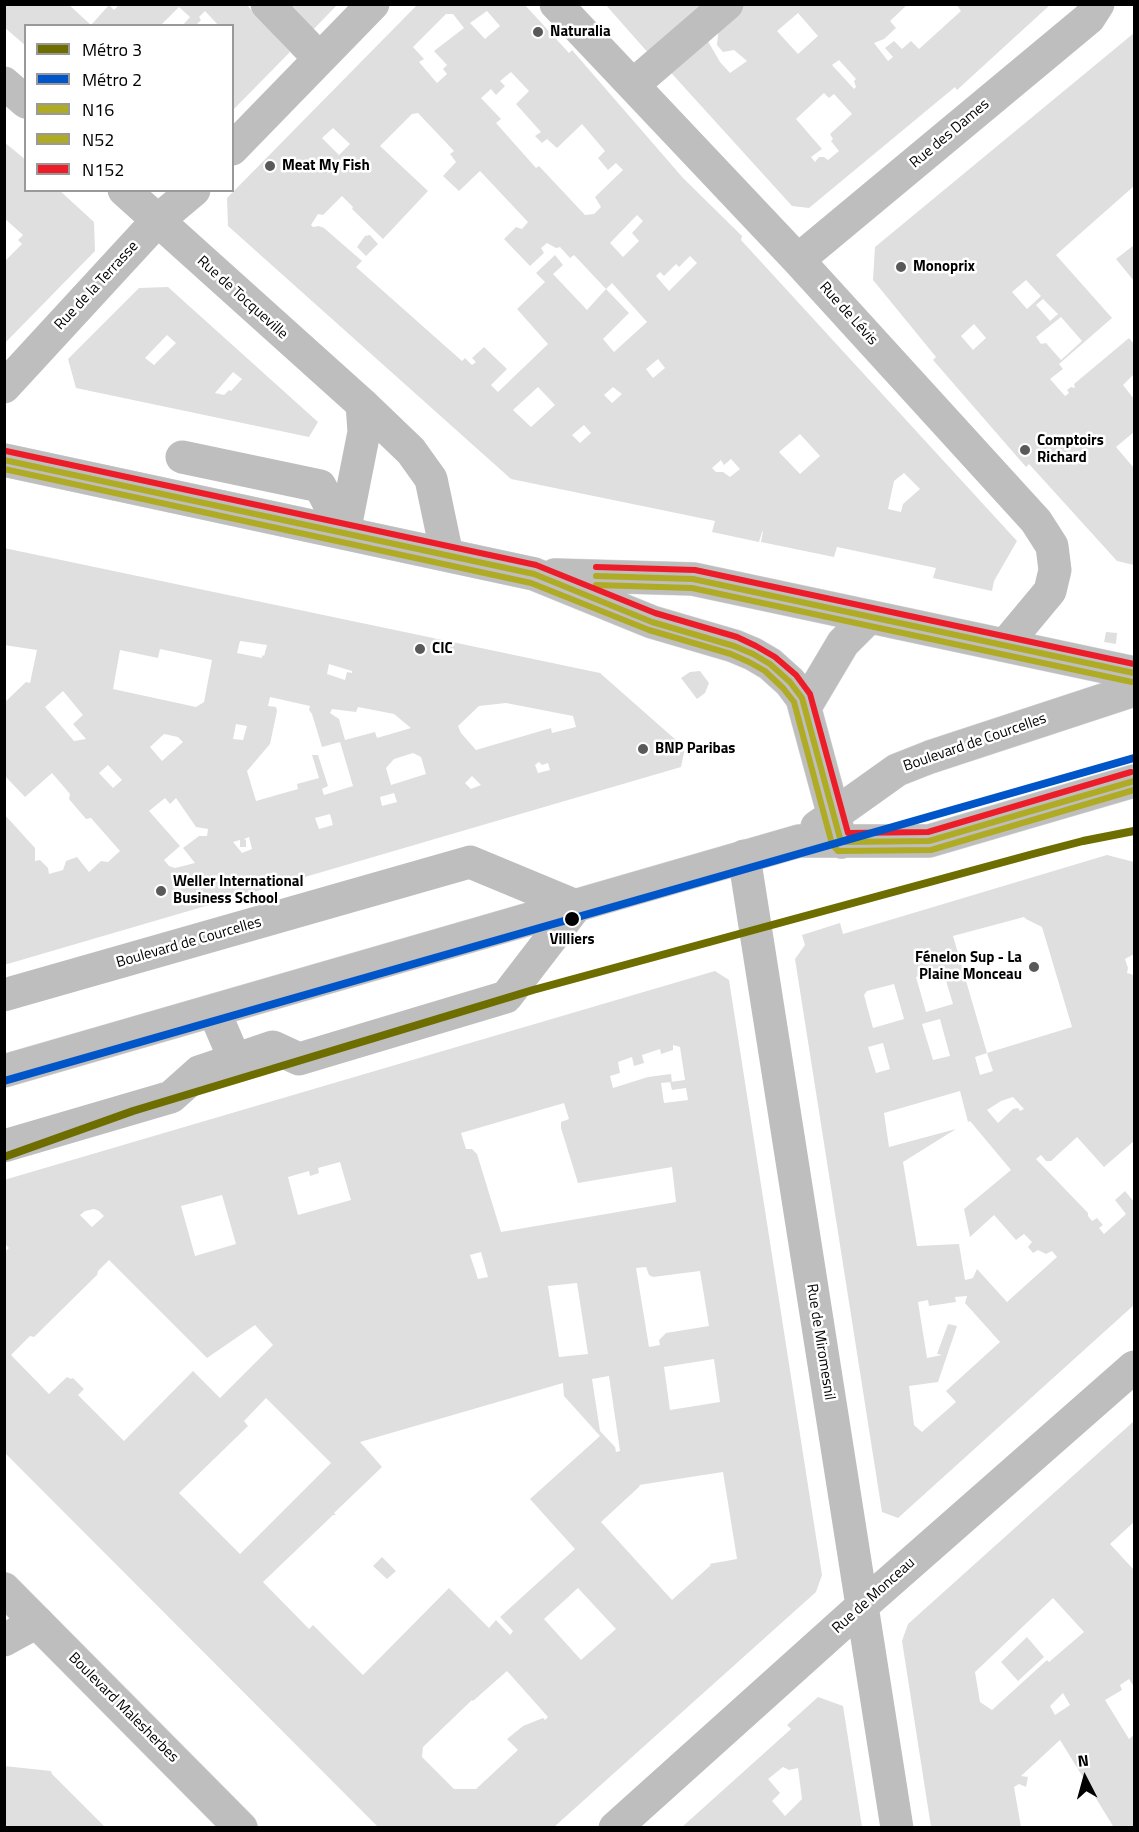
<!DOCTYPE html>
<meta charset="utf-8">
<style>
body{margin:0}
#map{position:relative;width:1139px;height:1832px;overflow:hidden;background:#fff;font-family:"Titillium Web",sans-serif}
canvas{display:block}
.frame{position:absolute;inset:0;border:6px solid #000;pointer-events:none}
.legend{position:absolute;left:24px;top:24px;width:210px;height:168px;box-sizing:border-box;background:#fff;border:2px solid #999;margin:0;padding:8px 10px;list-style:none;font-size:18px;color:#000}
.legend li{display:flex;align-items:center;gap:12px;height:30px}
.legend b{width:30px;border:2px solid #999}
.north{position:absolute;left:1055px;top:1748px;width:60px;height:60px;-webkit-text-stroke:4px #fff;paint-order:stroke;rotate:354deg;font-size:16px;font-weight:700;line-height:24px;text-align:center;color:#000}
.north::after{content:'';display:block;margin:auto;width:21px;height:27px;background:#000;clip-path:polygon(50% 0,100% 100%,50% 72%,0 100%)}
</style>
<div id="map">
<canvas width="1139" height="1832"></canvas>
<div class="frame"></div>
<ul class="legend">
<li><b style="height:8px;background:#6e6e00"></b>Métro 3</li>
<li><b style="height:8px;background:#0055c8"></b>Métro 2</li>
<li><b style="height:8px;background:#afab24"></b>N16</li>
<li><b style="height:8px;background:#afab24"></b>N52</li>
<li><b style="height:8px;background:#ed1c29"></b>N152</li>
</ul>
<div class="north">N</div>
</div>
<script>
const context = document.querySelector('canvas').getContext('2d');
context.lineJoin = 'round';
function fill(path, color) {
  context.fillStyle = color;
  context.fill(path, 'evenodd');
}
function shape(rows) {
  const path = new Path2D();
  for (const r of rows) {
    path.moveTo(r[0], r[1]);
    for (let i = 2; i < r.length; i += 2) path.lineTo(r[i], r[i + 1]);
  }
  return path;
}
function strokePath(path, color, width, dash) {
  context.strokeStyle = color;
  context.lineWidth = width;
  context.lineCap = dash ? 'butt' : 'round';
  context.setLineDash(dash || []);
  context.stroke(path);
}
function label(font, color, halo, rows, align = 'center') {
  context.font = font + ' "Titillium Web",sans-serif';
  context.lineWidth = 5;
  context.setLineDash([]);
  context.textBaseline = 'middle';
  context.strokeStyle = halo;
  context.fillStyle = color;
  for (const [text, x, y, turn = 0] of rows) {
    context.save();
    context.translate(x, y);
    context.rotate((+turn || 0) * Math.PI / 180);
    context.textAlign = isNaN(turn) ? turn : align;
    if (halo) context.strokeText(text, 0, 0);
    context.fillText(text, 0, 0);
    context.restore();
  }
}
fill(shape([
 [4,4,68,4,91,25,109,5,114,10,120,4,246,4,290,52,232,111,232,26,219,26,205,11,199,17,201,20,195,26,182,26,190,17,179,7,160,26,26,26,26,46,4,27],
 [277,4,338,4,307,36],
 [418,4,524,4,569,53,572,50,683,178,742,236,741,240,1017,541,994,581,992,591,933,578,936,568,837,547,834,557,761,542,763,531,762,532,759,542,712,532,715,521,511,479,228,226,227,198],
 [487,11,500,26,485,39,470,23],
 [446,14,453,14,464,28,434,51,447,65,443,69,447,74,437,83,419,62,424,59,413,47],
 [511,72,529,91,516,104,541,132,535,136,542,143,547,139,557,148,582,124,605,151,598,158,608,170,616,163,623,170,595,197,601,207,594,214,585,215,539,166,536,168,496,123,501,119,481,98,491,89,496,95,505,86,500,81],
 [418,113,454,151,450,154,456,162,443,176,459,191,480,171,528,222,522,229,516,227,504,239,530,266,544,253,541,248,547,243,556,248,560,247,570,258,574,255,606,289,612,283,647,322,614,352,603,339,629,313,606,289,587,310,553,274,563,265,555,255,536,273,545,282,517,309,548,344,498,392,491,385,507,369,484,347,472,358,476,362,472,365,465,358,462,361,356,267,362,261,324,228,319,226,313,227,311,225,318,214,323,215,342,196,353,207,352,209,383,239,428,191,380,146,412,114],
 [333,128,350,144,339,155,322,138],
 [637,215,643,221,632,233,639,241,623,257,610,243],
 [690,256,697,263,669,291,656,276,660,272,664,276,676,264,679,267],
 [658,359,665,368,653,378,646,369],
 [538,387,555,405,531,427,513,410],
 [613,387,622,394,612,403,604,395],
 [584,425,591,433,580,443,572,435],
 [800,434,820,456,800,474,779,452],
 [731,459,740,469,730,477,723,472,716,472,712,468,721,460,724,465],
 [904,473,920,489,903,504,901,512,888,509,894,481],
 [605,4,708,4,650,55],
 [745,4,908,4,890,21,896,28,884,39,874,43,888,61,893,57,885,48,894,41,902,49,911,41,919,49,961,11,956,4,1051,4,957,90,955,87,809,208,792,206,664,65,705,36,720,62,730,73,747,61,734,50,723,52,717,45,718,34,721,26],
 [798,13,818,36,798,54,777,31],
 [839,60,856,79,854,81,856,87,854,89,832,65],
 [824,93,829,98,834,94,852,114,830,134,833,139,831,141,839,151,828,160,824,157,819,157,815,162,811,157,822,149,796,119],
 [1134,33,1134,186,1056,255,1112,318,1059,364,1063,369,1050,379,1065,396,1069,393,1067,390,1071,387,1075,388,1074,384,1129,338,1134,344,1134,374,1123,385,1134,399,1134,432,1116,447,1134,468,1134,565,1117,561,1029,464,1026,467,933,360,936,357,873,280,875,247],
 [1026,280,1041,296,1027,309,1012,292],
 [1043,299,1058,314,1050,321,1036,305],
 [1061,317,1082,341,1061,360,1046,343,1041,344,1036,337],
 [974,324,986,338,973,350,961,336],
 [4,142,26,160,26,190,59,190,94,222,95,251,5,343,5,261,22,244,18,240,23,235,4,218],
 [370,235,378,244,366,256,357,247,365,236],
 [1134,245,1134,281,1116,259],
 [168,287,318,422,309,437,76,388,68,359,139,288],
 [167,335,176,343,154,365,145,358],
 [233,372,242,379,231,391,229,390,224,395,215,393],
 [4,548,600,673,685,748,681,767,4,965,4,814,35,848,35,861,40,860,48,868,49,874,63,870,66,861,77,857,89,872,101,861,108,862,120,851,91,818,86,819,69,799,70,794,52,773,25,797,4,775,4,703,26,682,30,683,37,650,4,645],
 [240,641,267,645,264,656,262,655,262,658,237,653],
 [160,649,212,660,204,702,196,707,113,689,120,650,158,658],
 [329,664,352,671,352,673,347,672,345,680,327,674],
 [63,691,83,715,73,724,86,739,74,741,45,707],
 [270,697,310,706,309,710,312,714,322,747,340,742,353,786,324,795,322,789,328,786,318,755,312,755,319,778,297,784,298,789,256,801,247,771,270,744,277,711,276,707,268,706],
 [506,703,573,716,576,727,552,733,551,728,476,750,461,733,458,726,479,706],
 [358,707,394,714,411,728,377,738,375,732,345,740,339,719,330,713,332,709,356,712],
 [236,724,247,726,243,740,233,739],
 [164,734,178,737,183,742,162,761,150,747],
 [413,753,421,757,426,774,391,785,386,768,394,759],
 [539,762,542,765,548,763,550,770,538,773,535,765],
 [108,765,122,780,113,788,99,773],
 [472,776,481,785,471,789,465,783],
 [394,793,397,802,382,806,380,797],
 [165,798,170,804,176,798,196,827,208,829,207,836,199,836,183,848,195,863,175,868,169,866,164,860,180,846,149,811],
 [330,814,333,825,319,829,315,818],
 [249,837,252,849,242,853,233,842,240,840,240,847,246,847,246,840,244,839],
 [1106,632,1117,633,1116,644,1104,642],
 [700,671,709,683,705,693,697,699,681,678,690,672],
 [1107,855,1134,862,1134,954,1125,959,1128,968,1127,973,1134,975,1134,1141,1104,1167,1077,1137,1051,1161,1046,1161,1041,1155,1036,1159,1088,1213,1088,1216,1092,1221,1097,1218,1103,1225,1099,1228,1104,1234,1126,1214,1115,1200,1125,1191,1134,1202,1134,1305,898,1518,882,1512,795,959,805,945,802,935,840,923,843,934],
 [1024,917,1026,919,1042,927,1072,1027,987,1053,993,1071,980,1075,975,1057,987,1053,953,936],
 [937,971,934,977,941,981,944,974,953,1004,926,1012,916,977],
 [894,984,904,1019,873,1028,864,995,867,991],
 [940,1019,950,1056,933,1060,922,1024],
 [883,1043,890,1069,876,1073,868,1047],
 [960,1091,968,1122,970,1121,1011,1170,964,1209,970,1237,994,1215,1016,1240,1024,1234,1032,1242,1028,1247,1033,1253,1038,1250,1046,1254,1052,1251,1057,1257,1007,1302,977,1269,973,1278,965,1280,959,1244,917,1246,903,1162,956,1129,889,1147,884,1113],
 [1013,1097,1024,1109,1020,1111,1018,1108,1013,1109,998,1123,987,1110,1001,1101],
 [967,1296,965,1303,1000,1342,946,1391,956,1402,922,1432,914,1425,909,1386,938,1382,957,1326,948,1324,937,1354,942,1355,927,1358,918,1302,928,1300,929,1306,956,1302,955,1297],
 [715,971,729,980,822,1575,816,1592,554,1827,378,1827,4,1452,4,1252,9,1248,4,1243,4,1180],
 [673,1045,680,1047,685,1080,670,1082,672,1090,686,1088,688,1100,664,1103,661,1083,672,1082,671,1074,648,1077,613,1088,610,1076,620,1073,618,1062,632,1057,634,1066,644,1063,642,1055,660,1049,661,1054,673,1050],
 [564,1103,569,1119,561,1122,561,1128,578,1183,672,1167,676,1202,501,1232,477,1154,472,1149,466,1149,461,1133],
 [340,1162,351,1200,298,1215,288,1177,309,1171,310,1176,319,1173,318,1168],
 [222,1195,236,1244,195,1256,181,1206],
 [94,1209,99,1211,104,1216,92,1227,80,1215,85,1211],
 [481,1252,488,1277,478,1279,470,1255],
 [109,1260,207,1358,255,1325,273,1345,220,1398,193,1371,124,1441,78,1395,84,1389,73,1378,71,1379,67,1377,49,1394,11,1355,30,1336,34,1337,97,1275,98,1271],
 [646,1267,649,1275,653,1277,700,1271,709,1326,666,1333,659,1340,660,1345,649,1347,636,1268],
 [577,1283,588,1354,559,1357,548,1286],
 [714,1359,720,1402,670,1410,664,1367],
 [609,1376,620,1451,616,1452,615,1447,600,1431,592,1379],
 [563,1383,564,1396,600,1436,530,1499,575,1549,500,1617,513,1631,510,1635,496,1620,489,1628,449,1588,363,1675,313,1625,309,1629,263,1582,333,1515,336,1515,334,1513,382,1467,360,1442],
 [266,1398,331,1463,240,1554,179,1493,248,1426,244,1421],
 [723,1472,737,1559,709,1564,711,1565,672,1600,601,1522,640,1486,639,1485],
 [578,1588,616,1629,581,1660,544,1619],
 [507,1671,548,1717,545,1720,543,1718,523,1726,507,1739,518,1750,476,1789,454,1789,422,1757,423,1747,472,1700,473,1701],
 [1134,1421,1134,1522,1110,1544,1134,1570,1134,1687,1129,1679,1120,1685,1122,1690,1105,1700,1129,1739,1134,1735,1134,1827,1111,1827,1113,1826,1060,1740,1021,1776,1028,1777,1026,1787,1019,1784,1014,1787,1021,1827,931,1827,902,1641,908,1624],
 [1053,1598,1084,1632,1049,1662,1047,1660,992,1710,980,1702,975,1672],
 [1063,1693,1070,1705,1055,1715,1050,1706],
 [382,1557,396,1571,387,1579,373,1566],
 [1027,1637,1044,1657,1018,1681,1001,1662],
 [818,1697,843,1706,862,1827,682,1827,791,1729,787,1725],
 [783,1767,789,1770,798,1768,802,1799,785,1816,772,1801,780,1793,768,1779],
 [4,1766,51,1771,52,1774,105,1827,4,1827]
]), '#dfdfdf');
const major = shape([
 [4,460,534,574,652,622,734,646,753,654,770,664,790,682,802,698,841,842],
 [555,575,693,579,1134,673],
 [805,707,843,643,869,617],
 [817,827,897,770,930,757,1134,690],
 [4,1071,799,841,929,841,1134,781],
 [4,1589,241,1828]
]);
strokePath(major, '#dbdbdb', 34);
strokePath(shape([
 [267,4,319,58],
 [556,4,798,260,1036,521,1052,546,1055,570,1050,591,1005,645],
 [4,83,26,102],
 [633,85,727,4],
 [232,149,373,4],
 [124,190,362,404,411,451,431,479,447,555],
 [798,260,1089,18,1098,4],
 [4,387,157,221,194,190],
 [182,457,320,486,344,533],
 [344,533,364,432,362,404],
 [744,856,897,1828],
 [4,995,470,862,576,906,506,997,299,1059,273,1047,199,1072,171,1097,4,1146],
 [214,1011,235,1060],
 [4,1640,37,1622],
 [615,1828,862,1606,1134,1367]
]), '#bebebe', 33);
strokePath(major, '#bebebe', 33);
strokePath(shape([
 [4,460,534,574,652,622,734,646,753,654,770,664,790,682,802,698,841,842,929,841,1134,781],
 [596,576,693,579,1134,673]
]), '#afab24', 6);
strokePath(shape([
 [4,469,531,583,649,630,731,654,749,662,765,671,783,688,794,702,832,844,838,851,931,850,1134,790],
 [596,585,692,588,1132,682]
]), '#afab24', 6);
strokePath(shape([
 [6,451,536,565,655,613,737,637,756,646,775,657,796,675,810,694,848,833,928,832,1131,772],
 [596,567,695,570,1134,664]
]), '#ed1c29', 6);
strokePath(shape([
 [4,1157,133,1111,533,990,1033,854,1083,841,1134,831]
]), '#6e6e00', 8);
strokePath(shape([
 [4,1081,1134,758]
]), '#0055c8', 8);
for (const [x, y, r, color] of [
 [538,32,6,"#595959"],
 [270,166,6,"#595959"],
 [901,267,6,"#595959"],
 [1025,450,6,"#595959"],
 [420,649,6,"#595959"],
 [643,749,6,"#595959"],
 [161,891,6,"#595959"],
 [572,919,8,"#000"],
 [1034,967,6,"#595959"]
]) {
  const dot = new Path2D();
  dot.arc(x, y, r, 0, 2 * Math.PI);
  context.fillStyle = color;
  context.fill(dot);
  strokePath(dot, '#fff', 2);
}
label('bold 15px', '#000', '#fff', [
 ["Naturalia",550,32],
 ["Meat My Fish",282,166],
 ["Monoprix",913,267],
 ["Comptoirs",1037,441],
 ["Richard",1037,458],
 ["CIC",432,649],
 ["BNP Paribas",655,749],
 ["Weller International",173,882],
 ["Business School",173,899],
 ["Fénelon Sup - La",1022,958,"right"],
 ["Plaine Monceau",1022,975,"right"]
], 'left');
label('15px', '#000', '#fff', [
 ["Rue des Dames",950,134,-40],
 ["Rue de la Terrasse",97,286,-47],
 ["Rue de Tocqueville",242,298,42],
 ["Rue de Lévis",848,314,48],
 ["Boulevard de Courcelles",975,743,-19],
 ["Boulevard de Courcelles",189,943,-16],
 ["Rue de Miromesnil",820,1342,81],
 ["Rue de Monceau",874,1596,-42],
 ["Boulevard Malesherbes",123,1708,45]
]);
label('bold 15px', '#000', '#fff', [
 ["Villiers",572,940]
]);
</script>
